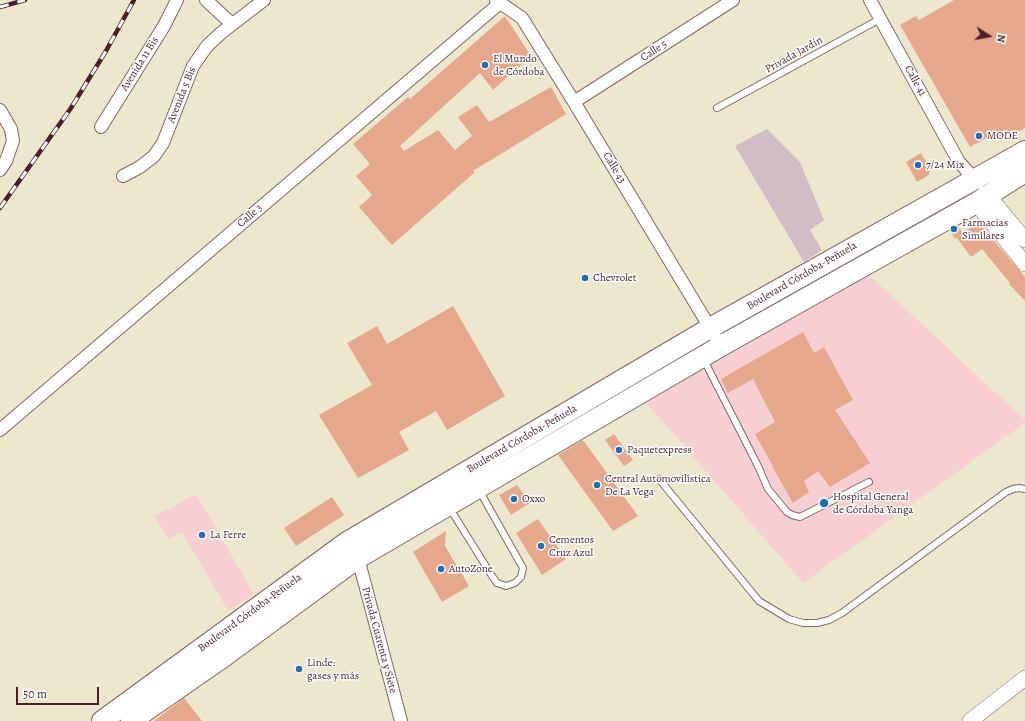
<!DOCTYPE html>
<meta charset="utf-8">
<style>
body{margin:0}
#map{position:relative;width:1025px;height:721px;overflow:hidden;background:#ede8cd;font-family:Alegreya,serif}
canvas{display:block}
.north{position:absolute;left:969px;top:16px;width:40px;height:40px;-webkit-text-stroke:3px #fff;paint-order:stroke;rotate:101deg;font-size:11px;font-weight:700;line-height:16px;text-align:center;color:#4a1f2b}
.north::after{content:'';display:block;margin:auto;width:14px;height:18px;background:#4a1f2b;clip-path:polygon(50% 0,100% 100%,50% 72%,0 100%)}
.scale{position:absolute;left:16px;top:687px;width:83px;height:18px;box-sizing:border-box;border:2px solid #4a1f2b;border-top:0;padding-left:5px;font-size:12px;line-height:14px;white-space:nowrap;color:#4a1f2b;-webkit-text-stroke:3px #fff;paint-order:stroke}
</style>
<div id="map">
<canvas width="1025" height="721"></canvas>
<div class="north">N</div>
<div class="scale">50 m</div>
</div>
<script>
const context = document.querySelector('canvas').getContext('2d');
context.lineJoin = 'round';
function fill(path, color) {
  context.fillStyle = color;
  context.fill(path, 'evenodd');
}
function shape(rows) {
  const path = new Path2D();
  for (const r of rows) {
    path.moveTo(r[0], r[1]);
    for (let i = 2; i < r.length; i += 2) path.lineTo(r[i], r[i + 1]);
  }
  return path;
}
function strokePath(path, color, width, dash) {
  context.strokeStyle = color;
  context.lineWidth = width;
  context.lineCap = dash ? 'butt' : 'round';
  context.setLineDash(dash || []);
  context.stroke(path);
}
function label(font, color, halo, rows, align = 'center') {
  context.font = font + ' Alegreya,serif';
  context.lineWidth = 3;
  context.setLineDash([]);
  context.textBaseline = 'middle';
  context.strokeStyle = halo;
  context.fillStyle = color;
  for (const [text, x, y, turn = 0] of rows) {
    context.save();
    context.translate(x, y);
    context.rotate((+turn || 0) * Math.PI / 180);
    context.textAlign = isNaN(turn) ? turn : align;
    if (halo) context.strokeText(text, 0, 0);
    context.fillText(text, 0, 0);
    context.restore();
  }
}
fill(shape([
 [866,272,1025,420,1025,423,803,583,644,400],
 [196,494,254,594,228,611,182,532,168,539,155,516]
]), '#f7cfd3');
fill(shape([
 [767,129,800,162,824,220,810,230,822,250,804,262,735,146]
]), '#d2bdc7');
fill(shape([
 [954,0,1025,0,1025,128,1000,141,996,133,970,147,900,25,916,16,919,20],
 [505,16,531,56,493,90,480,73,400,146,404,151,438,130,455,150,472,136,458,117,477,105,489,122,551,87,566,114,473,171,475,172,392,245,359,207,372,195,356,176,370,164,353,144,408,97,410,99],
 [921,153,930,168,929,175,917,182,906,162],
 [978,222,1025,277,1025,301,1009,284,1010,283,982,249,971,257,957,238],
 [958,226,963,234,955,239,950,231],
 [453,306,505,396,447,430,436,411,399,432,409,450,358,478,319,415,372,385,347,343,377,326,387,344],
 [803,332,814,353,824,347,853,400,835,410,870,463,830,487,818,471,804,481,809,492,793,503,772,466,773,466,755,434,775,422,753,379,728,393,721,379],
 [614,434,633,460,624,466,605,440],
 [583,440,638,516,613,531,558,455],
 [517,485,530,503,511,515,499,495],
 [332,497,344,515,296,546,284,528],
 [538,519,566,559,542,575,516,533],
 [446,531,445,546,469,586,442,602,413,552],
 [184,698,202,721,154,721,172,707]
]), '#e5a88c');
const service = shape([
 [717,108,880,19],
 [704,360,758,466,768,489,787,512,792,515,800,517,869,482],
 [659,479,759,601,789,619,803,623,817,623,829,620,842,613,1006,492,1013,489,1019,488,1025,489],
 [449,507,492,576,497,583,506,586,515,583,521,577,523,568,479,490]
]);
const minor = shape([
 [206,0,232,24],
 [496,0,522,18,574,102,721,346],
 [870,0,959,162,978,183],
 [574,102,733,0],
 [0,110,11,129,13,141,6,161,0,170],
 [101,127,164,26,177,0],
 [123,176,140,167,154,156,163,143,193,66,207,46,221,33,264,0],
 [0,430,500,3],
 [358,558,401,721]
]);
const tertiary = shape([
 [988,195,1025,240],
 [976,203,1025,264],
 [970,721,1025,678]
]);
const primary = shape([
 [102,721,347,542,710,328,1025,151],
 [131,721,222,658,358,558,721,346,976,203,1025,172]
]);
strokePath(service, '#836564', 8);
strokePath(minor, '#836564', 14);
strokePath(tertiary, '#836564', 16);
strokePath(primary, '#836564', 22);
strokePath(service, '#fff', 6);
strokePath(minor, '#fff', 12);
strokePath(tertiary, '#fff', 15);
strokePath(primary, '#fff', 20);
const rail = shape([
 [0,7,25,0],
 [0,208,71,108,106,51,134,0]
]);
strokePath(rail, '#4a1f2b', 4.5);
strokePath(rail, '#fff', 3, [9]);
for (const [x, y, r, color] of [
 [485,65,4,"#1f6fb2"],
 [979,136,4,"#1f6fb2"],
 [918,165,4,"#1f6fb2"],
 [954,229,4,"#1f6fb2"],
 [585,278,4,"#1f6fb2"],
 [619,450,4,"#1f6fb2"],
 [597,485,4,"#1f6fb2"],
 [514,499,4,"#1f6fb2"],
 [824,503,5,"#1f6fb2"],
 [202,535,4,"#1f6fb2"],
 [541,546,4,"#1f6fb2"],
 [441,569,4,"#1f6fb2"],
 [299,669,4,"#1f6fb2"]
]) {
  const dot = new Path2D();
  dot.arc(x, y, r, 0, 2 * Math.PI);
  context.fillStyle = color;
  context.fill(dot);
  strokePath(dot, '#fff', 1.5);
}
label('11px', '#4a1f2b', '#fff', [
 ["Calle 5",654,51,-33],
 ["Privada Jardín",794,55,-29],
 ["Avenida 11 Bis",140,64,-58],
 ["Calle 41",915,81,61],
 ["Avenida 5 Bis",182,95,-68],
 ["Calle 43",614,168,59],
 ["Calle 3",250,216,-41],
 ["Boulevard Córdoba-Peñuela",802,276,-30],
 ["Boulevard Córdoba-Peñuela",522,439,-30],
 ["Boulevard Córdoba-Peñuela",250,613,-36],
 ["Privada Cuarenta y Siete",379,640,75]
]);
label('11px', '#4a1f2b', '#fff', [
 ["El Mundo",493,59],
 ["de Córdoba",493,72],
 ["MODE",987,136],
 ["7/24 Mix",926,165],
 ["Farmacias",962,223],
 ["Similares",962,236],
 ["Chevrolet",593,278],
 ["Paquetexpress",627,450],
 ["Central Automovilística",605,479],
 ["De La Vega",605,492],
 ["Hospital General",833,497],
 ["de Córdoba Yanga",833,510],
 ["Oxxo",522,499],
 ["La Ferre",210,535],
 ["Cementos",549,540],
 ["Cruz Azul",549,553],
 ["AutoZone",449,569],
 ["Linde:",307,663],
 ["gases y más",307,676]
], 'left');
</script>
